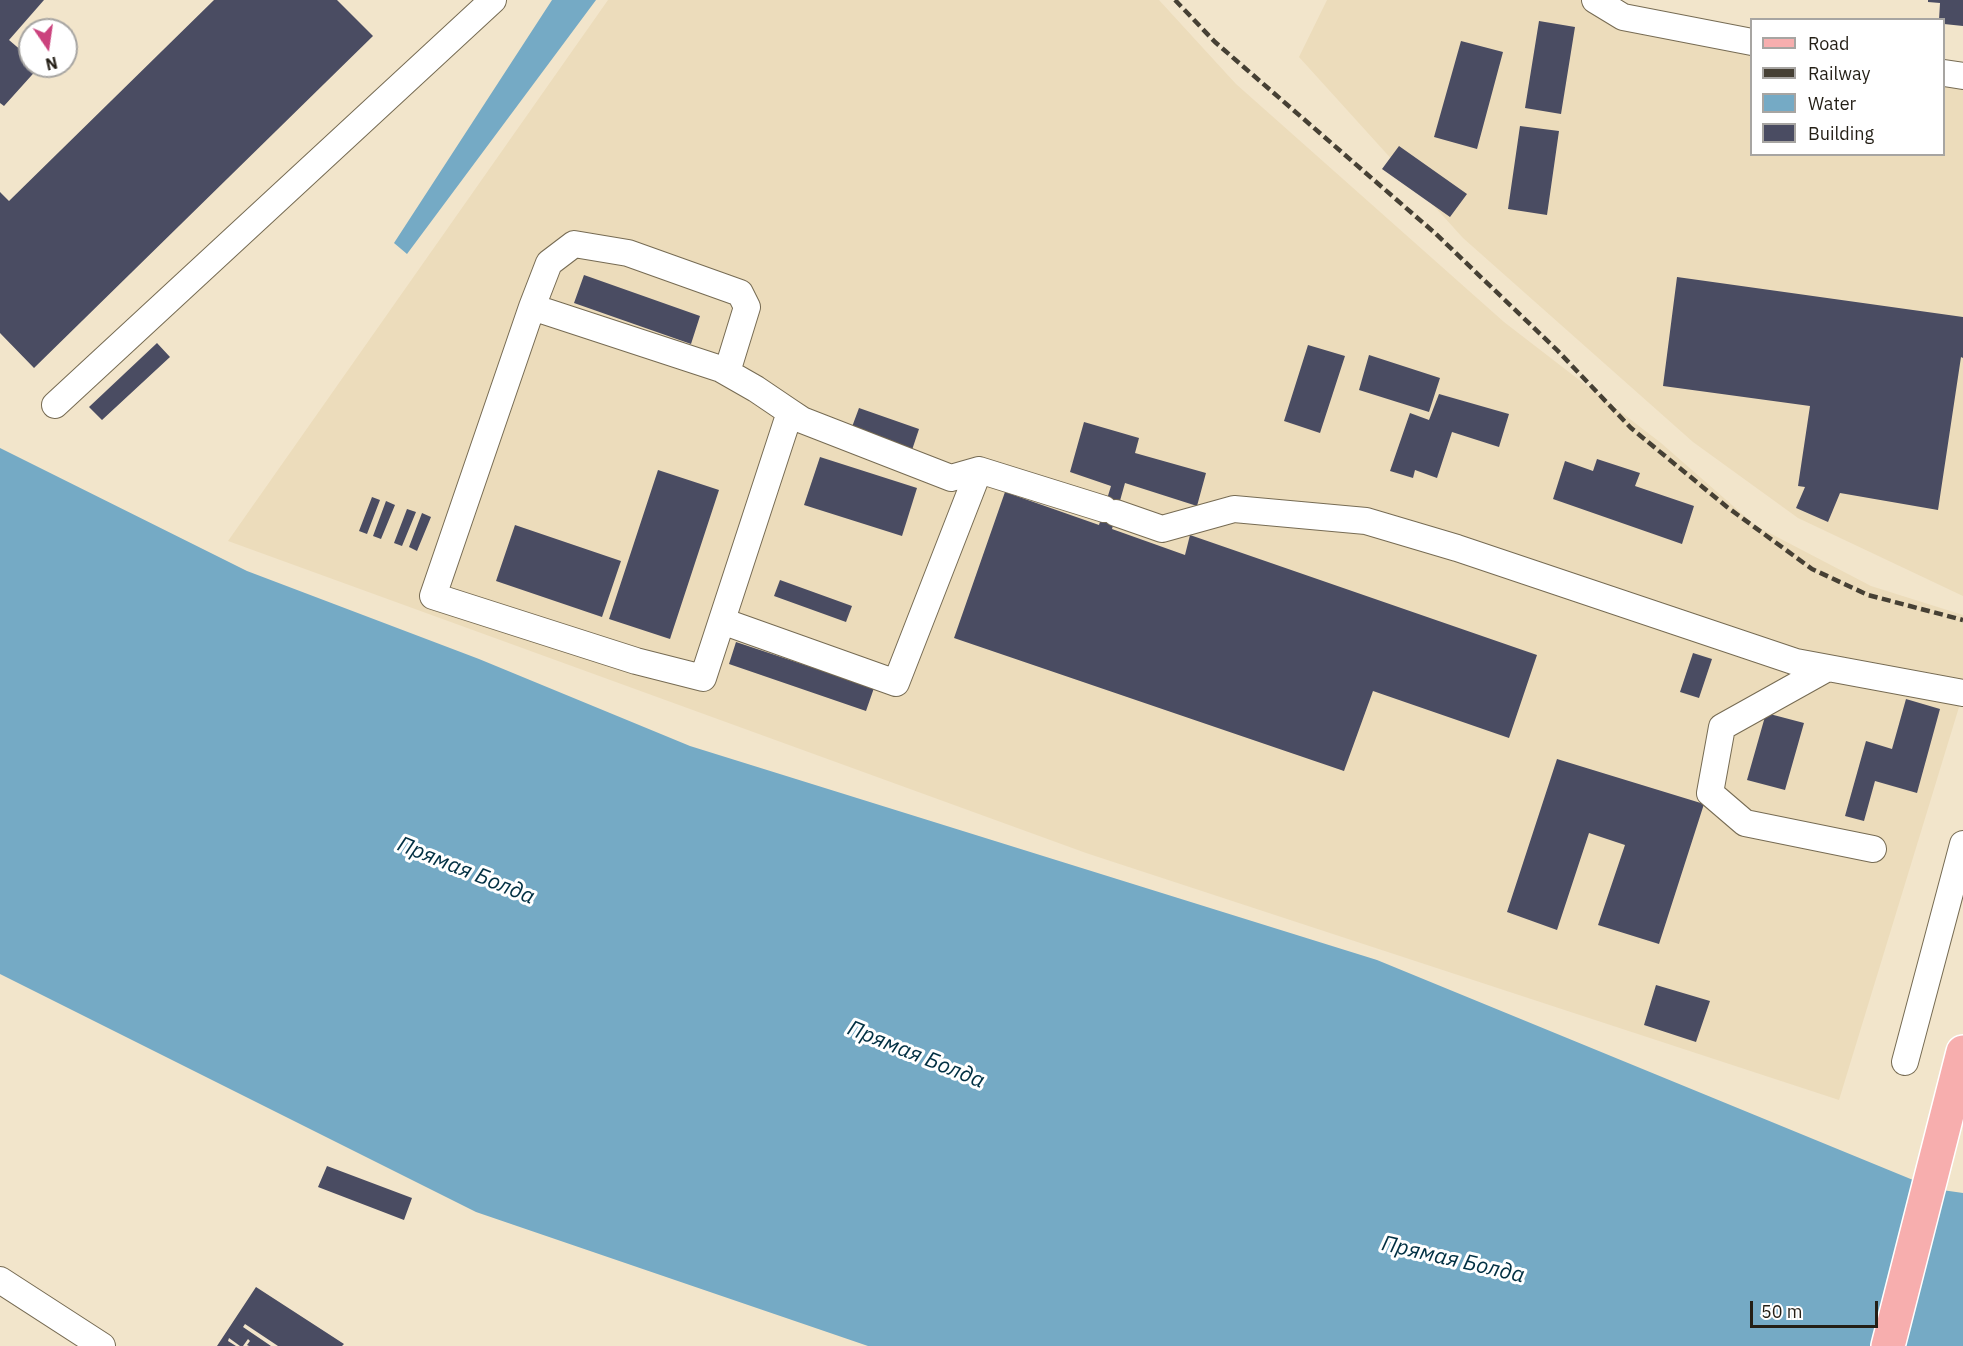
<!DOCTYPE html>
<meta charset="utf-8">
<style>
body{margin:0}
#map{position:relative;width:1963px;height:1346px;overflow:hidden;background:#f2e5cb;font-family:"IBM Plex Sans",sans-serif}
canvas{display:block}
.legend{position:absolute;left:1750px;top:18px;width:195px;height:138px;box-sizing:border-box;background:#fff;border:2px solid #a7a5a2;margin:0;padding:8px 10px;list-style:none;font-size:18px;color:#241f16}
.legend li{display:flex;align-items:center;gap:12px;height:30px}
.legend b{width:30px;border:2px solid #a7a5a2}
.north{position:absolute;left:18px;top:18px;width:60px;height:60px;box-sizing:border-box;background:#fff;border:2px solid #a7a5a2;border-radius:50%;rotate:167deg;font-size:16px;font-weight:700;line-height:24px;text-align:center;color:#241f16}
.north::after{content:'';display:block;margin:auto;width:21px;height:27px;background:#cb427d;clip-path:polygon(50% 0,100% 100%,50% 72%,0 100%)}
.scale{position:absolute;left:1750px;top:1301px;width:128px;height:27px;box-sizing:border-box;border:3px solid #241f16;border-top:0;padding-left:8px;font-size:18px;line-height:21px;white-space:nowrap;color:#241f16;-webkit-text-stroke:4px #fff;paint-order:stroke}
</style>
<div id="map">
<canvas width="1963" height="1346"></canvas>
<ul class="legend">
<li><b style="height:8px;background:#f7aeae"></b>Road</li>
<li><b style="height:8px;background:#464034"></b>Railway</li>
<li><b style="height:16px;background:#75aac5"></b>Water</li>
<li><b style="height:16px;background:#4a4c62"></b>Building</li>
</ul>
<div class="north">N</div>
<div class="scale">50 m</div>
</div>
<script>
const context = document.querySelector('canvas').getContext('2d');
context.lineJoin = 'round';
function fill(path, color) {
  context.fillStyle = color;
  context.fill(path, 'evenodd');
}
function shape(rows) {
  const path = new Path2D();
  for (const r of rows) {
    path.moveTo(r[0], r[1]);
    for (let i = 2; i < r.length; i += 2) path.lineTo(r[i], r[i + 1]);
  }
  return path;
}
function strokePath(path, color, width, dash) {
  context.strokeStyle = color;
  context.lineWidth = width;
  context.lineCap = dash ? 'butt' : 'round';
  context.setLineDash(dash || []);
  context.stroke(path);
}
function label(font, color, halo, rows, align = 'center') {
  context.font = font + ' "IBM Plex Sans",sans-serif';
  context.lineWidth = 6;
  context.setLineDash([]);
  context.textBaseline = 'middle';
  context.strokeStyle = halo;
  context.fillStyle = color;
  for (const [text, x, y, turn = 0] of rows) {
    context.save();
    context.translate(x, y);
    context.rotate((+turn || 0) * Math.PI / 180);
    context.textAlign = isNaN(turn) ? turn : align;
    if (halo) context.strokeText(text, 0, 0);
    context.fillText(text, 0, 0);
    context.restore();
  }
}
fill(shape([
 [608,0,1159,0,1236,84,1504,322,1661,443,1756,526,1871,586,1963,615,1963,694,1839,1100,1086,853,228,541],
 [1327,0,1589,0,1751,36,1752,154,1944,154,1944,67,1963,70,1963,596,1798,518,1693,442,1463,238,1299,57]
]), '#ecdcbb');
fill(shape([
 [552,0,596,0,407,254,394,243],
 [0,448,247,571,479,659,690,746,1377,960,1935,1189,1963,1193,1963,1346,868,1346,476,1212,0,974]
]), '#75aac5');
fill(shape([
 [0,0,44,0,9,40,30,58,30,66,40,66,4,106,0,103],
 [214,0,337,0,373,36,34,368,0,333,0,192,9,201],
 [1928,0,1963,0,1963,26,1944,24,1944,20,1939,20,1940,3,1928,2],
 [1539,21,1575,27,1561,114,1525,108],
 [1461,41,1503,52,1477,149,1434,137],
 [1520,126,1559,131,1547,215,1508,209],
 [1399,146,1467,194,1450,217,1382,169],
 [584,275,700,316,691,344,574,303],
 [1677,277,1963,317,1963,358,1961,357,1938,510,1840,493,1828,522,1796,508,1805,487,1798,486,1810,406,1663,386],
 [157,343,170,357,102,420,89,407],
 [1308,345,1345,356,1320,433,1284,421],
 [1369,355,1440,378,1429,412,1359,390],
 [1439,394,1509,414,1499,447,1452,432,1437,478,1415,470,1413,478,1390,471,1410,413,1429,420],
 [859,408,919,429,910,456,849,435],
 [1084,422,1139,438,1135,453,1206,473,1197,506,1125,483,1112,529,1185,555,1190,535,1537,655,1509,738,1373,691,1344,771,954,638,1005,492,1099,525,1111,486,1070,472],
 [820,457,917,488,902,536,804,505],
 [1597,459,1640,473,1635,486,1694,506,1682,544,1553,499,1565,461,1593,471],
 [658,470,719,490,670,639,609,619],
 [372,497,380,500,367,534,359,531],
 [386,501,395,505,381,539,373,536],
 [407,509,416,512,402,546,394,543],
 [422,513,431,517,417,551,409,547],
 [515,525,621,561,602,617,496,581],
 [780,580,852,606,846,622,774,596],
 [736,642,874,688,866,711,729,664],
 [1693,653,1712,659,1699,698,1680,692],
 [1906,699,1940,709,1917,793,1875,781,1864,821,1845,816,1866,741,1892,749],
 [1766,713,1804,723,1785,790,1747,780],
 [1557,759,1704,804,1659,944,1598,925,1625,845,1589,833,1557,930,1507,912],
 [1656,985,1710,1001,1696,1042,1644,1025],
 [327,1166,412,1198,404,1220,318,1187],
 [256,1287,344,1344,342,1346,278,1346,245,1324,243,1327,271,1346,249,1346,247,1345,250,1341,248,1339,243,1346,240,1346,229,1338,228,1341,236,1346,217,1346]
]), '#4a4c62');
const minor = shape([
 [1595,0,1623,17,1752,42],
 [1944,73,1963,76],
 [532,307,549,263,574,244,628,253,740,293,747,307,727,372],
 [55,405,493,0],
 [790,412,703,678,636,661,433,596,532,307,721,369,756,389,790,412,802,420,951,478,979,470,1104,509],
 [1116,513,1162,529,1234,509,1366,521,1457,548,1796,662,1963,693],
 [722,621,896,683,979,470],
 [1826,669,1722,727,1710,793,1745,823,1873,849],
 [1905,1062,1963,844],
 [0,1280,102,1346]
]);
const major = shape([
 [1888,1346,1963,1052]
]);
strokePath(minor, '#766b53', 28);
strokePath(major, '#fff', 36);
strokePath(minor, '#fff', 26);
strokePath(major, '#f7aeae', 33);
strokePath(shape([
 [1175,0,1215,42,1436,234,1557,350,1631,428,1727,507,1812,569,1868,595,1963,620]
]), '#464034', 4.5, [9, 4.5]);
label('italic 22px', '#002f42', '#fff', [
 ["Прямая Болда",466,871,22],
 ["Прямая Болда",916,1055,22],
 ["Прямая Болда",1453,1260,13]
]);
</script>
